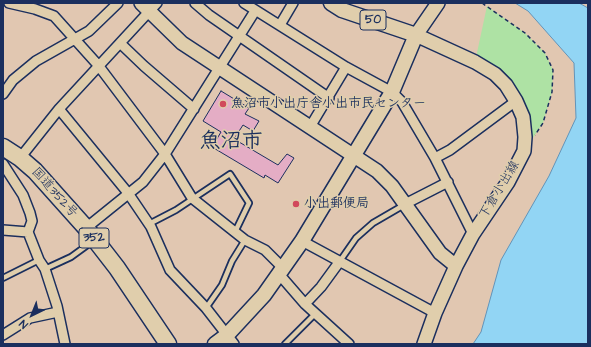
<!DOCTYPE html>
<meta charset="utf-8">
<style>
body{margin:0}
#map{position:relative;width:591px;height:347px;overflow:hidden;background:#e1c7b1;font-family:"Architects Daughter",sans-serif}
canvas{display:block}
.frame{position:absolute;inset:0;border:4px solid #1b2f5e;pointer-events:none}
.north{position:absolute;left:12px;top:295px;width:40px;height:40px;-webkit-text-stroke:3px #e0ceac;paint-order:stroke;rotate:223deg;font-size:11px;font-weight:700;line-height:16px;text-align:center;color:#1b2f5e}
.north::after{content:'';display:block;margin:auto;width:14px;height:18px;background:#1b2f5e;clip-path:polygon(50% 0,100% 100%,50% 72%,0 100%)}
</style>
<div id="map">
<canvas width="591" height="347"></canvas>
<div class="frame"></div>
<div class="north">N</div>
</div>
<script>
const context = document.querySelector('canvas').getContext('2d');
context.lineJoin = 'round';
function fill(path, color) {
  context.fillStyle = color;
  context.fill(path, 'evenodd');
}
function shape(rows) {
  const path = new Path2D();
  for (const r of rows) {
    path.moveTo(r[0], r[1]);
    for (let i = 2; i < r.length; i += 2) path.lineTo(r[i], r[i + 1]);
  }
  return path;
}
function strokePath(path, color, width, dash) {
  context.strokeStyle = color;
  context.lineWidth = width;
  context.lineCap = dash ? 'butt' : 'round';
  context.setLineDash(dash || []);
  context.stroke(path);
}
function label(font, color, halo, rows, align = 'center') {
  context.font = font + ' "Architects Daughter","Klee One",sans-serif';
  context.lineWidth = 3;
  context.setLineDash([]);
  context.textBaseline = 'middle';
  context.strokeStyle = halo;
  context.fillStyle = color;
  for (const [text, x, y, turn = 0] of rows) {
    context.save();
    context.translate(x, y);
    context.rotate((+turn || 0) * Math.PI / 180);
    context.textAlign = isNaN(turn) ? turn : align;
    if (halo) context.strokeText(text, 0, 0);
    context.fillText(text, 0, 0);
    context.restore();
  }
}
fill(shape([
 [487,6,525,33,545,53,553,70,552,92,543,123,524,151,516,101,475,62]
]), '#aee2a4');
const water = shape([
 [515,3,579,3,588,8,588,344,473,344,481,332,501,260,549,176,576,118,574,63,528,11,515,3]
]);
fill(water, '#92d5f4');
strokePath(water, '#6293b8', 1);
const building = shape([
 [221,91,249,108,245,114,259,121,253,131,243,125,234,139,278,165,287,154,294,158,278,183,265,175,264,178,212,147,221,132,203,121,221,91]
]);
fill(building, '#e4adc5');
strokePath(building, '#1b2f5e', 1);
const lane = shape([
 [149,224,176,210,230,174,249,203,235,232],
 [340,261,356,238,373,223,404,205],
 [45,269,71,257,93,241],
 [3,278,39,260],
 [206,308,222,285,232,261,245,240],
 [285,344,316,313]
]);
const street = shape([
 [9,3,35,9,54,16,98,65,165,154,192,198,245,240,265,250,284,269],
 [195,3,209,15,329,98],
 [244,3,346,67,392,92,402,102,435,158,473,234],
 [280,25,293,3],
 [120,43,144,66,194,109],
 [3,94,13,80,36,61,89,31,118,3],
 [59,109,128,193,151,227,170,270,206,308,234,344],
 [310,127,346,67],
 [20,158,59,109,157,3],
 [435,158,450,150,516,101],
 [3,164,23,195,30,213,32,221,28,232,39,260,45,269,57,306,65,344],
 [405,204,448,182],
 [86,228,143,182,165,154,255,11],
 [3,230,28,232],
 [302,241,435,313],
 [279,274,305,304,349,344],
 [305,304,321,287,340,261],
 [3,335,30,318,58,312]
]);
const secondary = shape([
 [141,3,182,43,377,171,392,186,440,253,456,266],
 [424,344,435,313,456,266,473,234,508,182,524,151,525,137,523,117,516,101,506,85,495,74,475,62,416,35,438,3]
]);
const primary = shape([
 [215,344,227,335,264,295,302,241,392,92,416,35,342,10,331,3]
]);
const highway = shape([
 [3,147,20,158,35,171,86,228,117,268,168,344]
]);
strokePath(lane, '#1b2f5e', 8);
strokePath(street, '#1b2f5e', 12);
strokePath(secondary, '#1b2f5e', 16);
strokePath(primary, '#1b2f5e', 17);
strokePath(highway, '#1b2f5e', 19);
strokePath(shape([
 [482,3,525,33,545,53,553,70,552,92,543,123,535,135]
]), '#1b2f5e', 1.5, [4, 3]);
strokePath(lane, '#e0ceac', 4.5);
strokePath(street, '#e0ceac', 9);
strokePath(secondary, '#e0ceac', 13);
strokePath(primary, '#e0ceac', 14);
strokePath(highway, '#e0ceac', 16);
for (const [x, y, r, color] of [
 [223,104,4,"#d1495b"],
 [296,204,4,"#d1495b"]
]) {
  const dot = new Path2D();
  dot.arc(x, y, r, 0, 2 * Math.PI);
  context.fillStyle = color;
  context.fill(dot);
  strokePath(dot, '#e0ceac', 1.5);
}
for (const [x, y, w] of [
 [373,20,26],
 [94,238,30]
]) {
  const box = new Path2D();
  box.roundRect(x - w / 2, y - 10, w, 20, 3);
  context.fillStyle = '#e0ceac';
  context.fill(box);
  strokePath(box, '#1b2f5e', 1);
}
label('bold 12px', '#1b2f5e', null, [
 ["50",373,20],
 ["352",94,238]
]);
label('bold 13px', '#1b2f5e', '#e0ceac', [
 ["魚沼市小出庁舎小出市民センター",231,104],
 ["小出郵便局",304,204]
], 'left');
label('13px', '#1b2f5e', '#e0ceac', [
 ["下倉小出線",500,190,-59],
 ["国道352号",54,193,48]
]);
label('bold 21px', '#1b2f5e', '#e0ceac', [
 ["魚沼市",231,143]
]);
</script>
